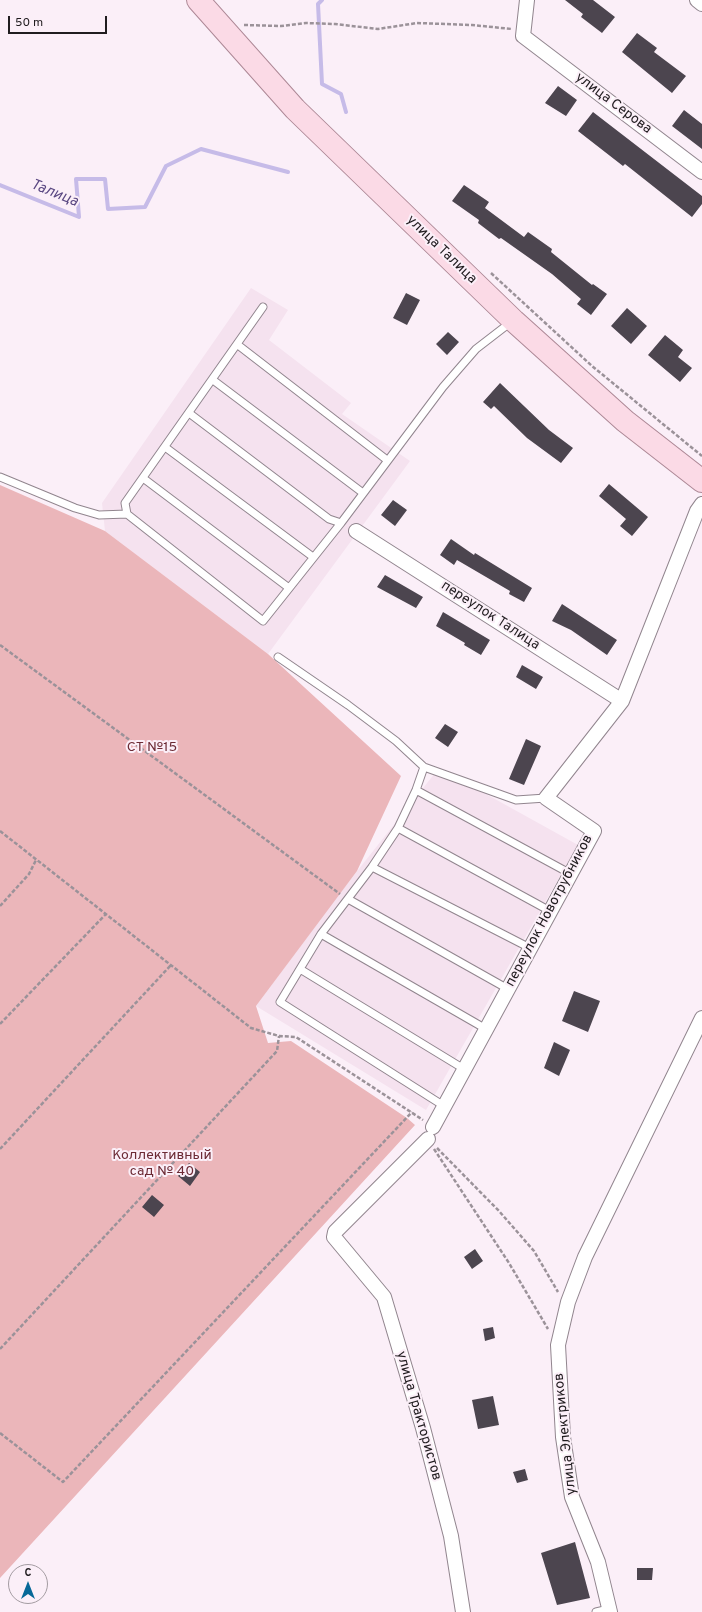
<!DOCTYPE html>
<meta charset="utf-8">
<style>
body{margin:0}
#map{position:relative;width:702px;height:1612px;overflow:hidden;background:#fbeff8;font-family:Overpass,sans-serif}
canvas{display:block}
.north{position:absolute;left:8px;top:1564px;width:40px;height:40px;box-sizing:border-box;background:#fbeff8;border:1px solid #a39ba1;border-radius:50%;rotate:0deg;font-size:11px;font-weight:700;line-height:16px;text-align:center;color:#201c1f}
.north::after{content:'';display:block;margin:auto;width:14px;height:18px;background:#076998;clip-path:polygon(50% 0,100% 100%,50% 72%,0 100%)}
.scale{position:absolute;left:8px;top:16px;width:99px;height:18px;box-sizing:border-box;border:2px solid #201c1f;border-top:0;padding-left:5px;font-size:12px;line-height:14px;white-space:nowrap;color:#201c1f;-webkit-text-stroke:3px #fbeff8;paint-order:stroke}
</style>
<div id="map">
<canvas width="702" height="1612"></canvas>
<div class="north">С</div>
<div class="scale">50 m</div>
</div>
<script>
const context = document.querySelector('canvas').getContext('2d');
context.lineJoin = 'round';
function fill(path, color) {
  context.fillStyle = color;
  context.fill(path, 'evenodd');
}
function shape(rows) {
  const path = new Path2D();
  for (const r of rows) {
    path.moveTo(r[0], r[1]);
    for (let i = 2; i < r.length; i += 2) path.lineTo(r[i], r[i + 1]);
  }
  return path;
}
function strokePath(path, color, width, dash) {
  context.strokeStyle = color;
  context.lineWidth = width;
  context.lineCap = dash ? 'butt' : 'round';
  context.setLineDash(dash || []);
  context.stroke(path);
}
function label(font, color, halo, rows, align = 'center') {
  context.font = font + ' Overpass,sans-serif';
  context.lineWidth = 4;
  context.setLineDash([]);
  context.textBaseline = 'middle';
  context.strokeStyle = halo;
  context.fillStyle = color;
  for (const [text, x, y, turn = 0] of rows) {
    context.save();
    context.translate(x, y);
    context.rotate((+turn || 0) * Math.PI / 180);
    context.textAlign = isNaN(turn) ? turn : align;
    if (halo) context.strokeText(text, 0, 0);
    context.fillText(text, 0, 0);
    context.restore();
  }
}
fill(shape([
 [251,288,288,310,269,340,351,403,342,414,410,461,268,654,105,531,102,503],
 [439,768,578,845,426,1110,256,1006,335,899]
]), '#f5e2ef');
fill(shape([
 [0,485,105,531,268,654,401,776,357,871,256,1006,268,1043,291,1041,407,1118,415,1125,0,1578]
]), '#ebb6ba');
strokePath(shape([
 [322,0,318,4,322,84,341,94,346,112],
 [0,185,79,217,76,179,105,179,108,209,145,207,166,166,201,149,288,172]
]), '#c6bbe8', 4);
fill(shape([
 [565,0,593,0,615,17,602,33,581,17,583,14],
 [637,33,657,48,654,52,686,76,672,93,622,52],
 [558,86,577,100,566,116,545,103],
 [684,110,702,124,702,149,672,126],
 [593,112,702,196,702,204,692,217,625,164,623,166,578,131],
 [464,185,489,202,485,208,524,237,528,232,552,249,551,252,592,285,593,284,607,294,591,315,577,304,581,299,552,274,501,238,499,239,478,223,479,220,452,201],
 [406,293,420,300,407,325,393,318],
 [627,308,647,326,631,344,611,326],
 [448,332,459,342,447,355,436,344],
 [665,335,683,350,678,357,692,368,680,382,648,355],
 [500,383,549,430,573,448,561,463,527,438,494,406,491,409,483,402],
 [609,484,648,517,632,536,620,526,626,519,599,496],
 [393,500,407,510,395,526,381,515],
 [451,539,474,555,475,553,532,588,524,602,509,594,510,591,457,560,454,565,440,555],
 [385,575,423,597,416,608,377,587],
 [562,604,617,640,607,655,571,630,552,621],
 [443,612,490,640,481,655,464,645,465,643,436,626],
 [522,665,543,677,536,689,516,677],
 [445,724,458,732,448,747,435,738],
 [526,739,541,746,524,785,509,779],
 [574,991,600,1001,588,1032,562,1021],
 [554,1042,570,1050,559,1076,544,1068],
 [189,1163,200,1172,190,1186,178,1176],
 [152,1195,164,1205,154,1217,142,1207],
 [475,1249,483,1261,472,1269,464,1257],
 [493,1327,495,1338,485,1341,483,1329],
 [493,1396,499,1425,478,1429,472,1400],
 [525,1469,528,1480,517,1483,513,1472],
 [575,1542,590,1598,557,1605,541,1553],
 [637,1568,653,1568,652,1580,637,1580]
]), '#4c454f');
const lane = shape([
 [238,345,387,460],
 [213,380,363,493],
 [189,413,329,519,341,523],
 [165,447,313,557],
 [0,477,75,508,99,515,127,514,263,621,341,523,443,387,476,349,511,322],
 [143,478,289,588],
 [127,514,125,503,263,307],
 [278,657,348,705,396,741,424,767,516,800,546,798],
 [424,767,416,790,398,828,372,867,321,934,280,1002,444,1106],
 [416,790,571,874],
 [398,828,550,911],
 [372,867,530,948],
 [348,899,508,989],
 [321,934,486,1029],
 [300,969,464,1069],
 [596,1612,609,1609]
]);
const street = shape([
 [527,0,523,36,702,172],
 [697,0,702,4],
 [356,531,622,701],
 [433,1127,594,831,546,798,622,701,697,511,702,504],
 [428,1139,335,1232,334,1237,384,1297,423,1428,451,1536,463,1612],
 [610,1612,598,1562,572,1497,563,1437,558,1345,568,1302,585,1257,702,1018]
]);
const primary = shape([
 [198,0,295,109,514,321,625,421,702,481]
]);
strokePath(lane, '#91858e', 9);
strokePath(street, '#91858e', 16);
strokePath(primary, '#ad8896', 24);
strokePath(shape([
 [244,25,281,26,306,23,335,24,378,29,417,23,472,25,512,29],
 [491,273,592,366,702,456],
 [0,645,340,894],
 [0,831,251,1028,279,1036,296,1037,423,1120],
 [0,906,29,874,36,860],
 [0,1024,105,915],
 [437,1148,499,1211,534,1251,558,1292],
 [0,1149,171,965],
 [434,1149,509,1263,548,1329],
 [0,1349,277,1051,279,1036],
 [0,1433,63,1482,412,1112]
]), '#9b9299', 2.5, [4, 2]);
strokePath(lane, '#fff', 7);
strokePath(street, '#fff', 14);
strokePath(primary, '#fbdae6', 22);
label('14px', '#201c1f', '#fbeff8', [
 ["улица Серова",613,104,37],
 ["улица Талица",441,250,44],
 ["переулок Талица",490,616,33],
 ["переулок Новотрубников",550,911,-62],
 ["улица Трактористов",418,1416,74],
 ["улица Электриков",566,1434,-96]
]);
label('14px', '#6c2a34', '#fbeff8', [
 ["СТ №15",152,748],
 ["Коллективный",162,1156],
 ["сад № 40",162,1172]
]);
label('italic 15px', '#5a4882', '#fbeff8', [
 ["Талица",54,194,22]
]);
</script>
